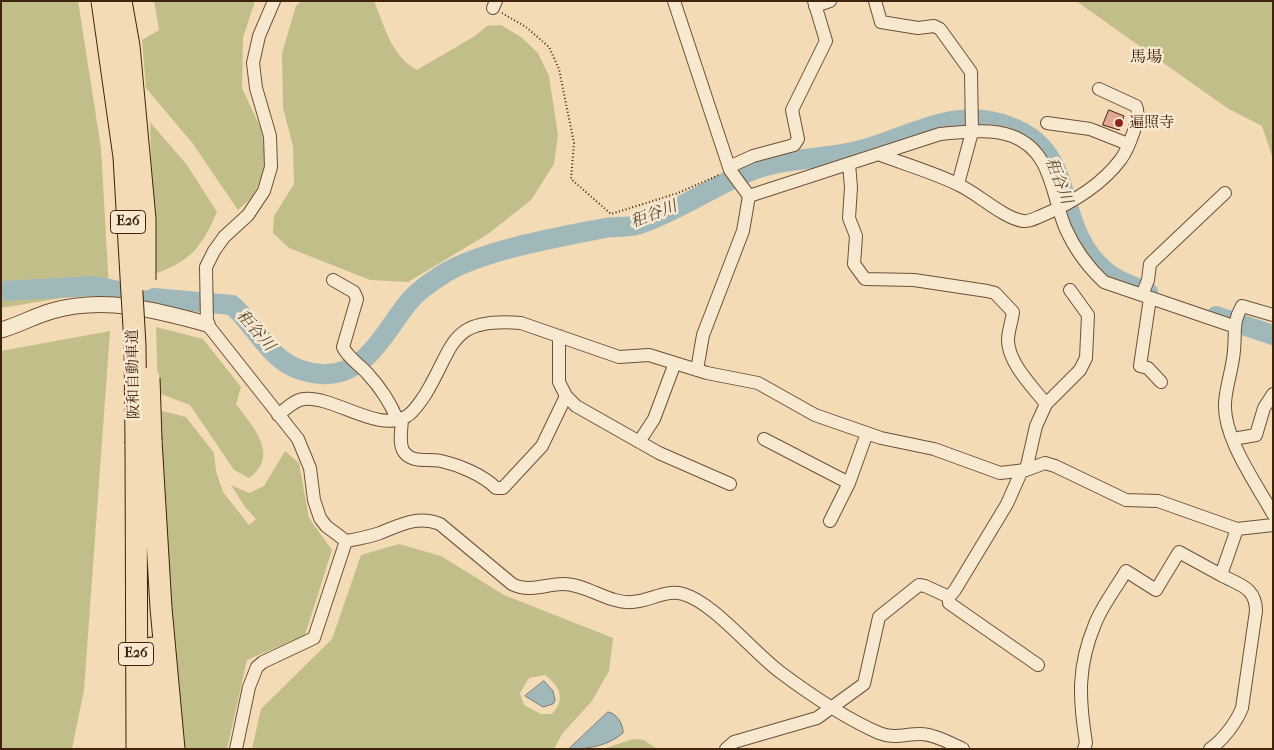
<!DOCTYPE html>
<meta charset="utf-8">
<style>
body{margin:0}
#map{position:relative;width:1274px;height:750px;overflow:hidden;background:#f3dbb6;font-family:"IM FELL French Canon",serif}
canvas{display:block}
.frame{position:absolute;inset:0;border:2px solid #40230c;pointer-events:none}
</style>
<div id="map">
<canvas width="1274" height="750"></canvas>
<div class="frame"></div>
</div>
<script>
const g = document.querySelector('canvas').getContext('2d');
g.lineJoin = 'round';
function paint(path, color) { g.fillStyle = color; g.fill(path, 'evenodd'); }
function stroke(path, color, width, dash) { g.strokeStyle = color; g.lineWidth = width; g.lineCap = dash ? 'butt' : 'round'; g.setLineDash(dash || []); g.stroke(path); }
function drawText(font, color, halo, rows, align = 'center') {
  g.font = font + ' "IM FELL French Canon","Noto Serif JP",serif'; g.lineWidth = 5; g.setLineDash([]); g.textBaseline = 'middle'; g.strokeStyle = halo; g.fillStyle = color; for (const [text, x, y, turn = 0] of rows) {
    g.save(); g.translate(x, y); g.rotate((+turn || 0) * Math.PI / 180); g.textAlign = isNaN(turn) ? turn : align; if (halo) g.strokeText(text, 0, 0); g.fillText(text, 0, 0); g.restore();
  }
}
const green = new Path2D(`
 M1,1H78L101,148L109,290L1,308Z
 M154,1H255L243,38L242,88L262,131L266,165L261,181L250,199L238,210L193,144L146,88L142,40L159,30Z
 M302,1H374C385,27 391,56 417,70L475,36L487,26L501,25L521,37L538,53L549,76L558,135L554,164L531,200L488,234L408,282L370,280L289,248L273,233L274,216L294,184L293,146L283,108L282,53L296,6Z
 M1076,1H1273V159L1262,126L1227,108Z
 M150,122L187,165L217,212C202,247 190,262 154,274Z
 M156,327L203,339L241,387L236,404C252,426 281,455 249,478L234,470L190,405L158,393Z
 M110,331L84,690L72,749H1V351Z
 M158,410L186,417L214,453L216,471L223,492L249,525L256,519L245,507L231,485L249,493L264,486L285,451L299,463L309,518L332,550L305,635L247,660L227,749H185L175,658Z
 M399,544L441,556L504,595L613,638L609,671L592,701L562,734L554,749H252L261,709L332,639L361,555ZM545,675C560,686 566,699 552,714H541L524,705L520,693L529,678Z
 M633,739L644,740L657,749H603Z`);
const water = new Path2D(`
 M544,681L553,691L555,700L553,704L543,707L525,696Z
 M608,712C616,712 624,725 623,733C608,746 588,749 569,749Z`);
const river = new Path2D(`
 M1,291L94,286L154,298L232,305C263,333 271,370 321,374C365,377 384,333 407,304C417,291 431,282 445,273C484,250 559,237 605,228C615,226 627,228 637,225C676,212 710,188 748,172C784,157 824,160 861,150C902,139 947,112 990,121C1085,140 1047,220 1104,270C1116,281 1133,286 1148,292
 M1216,316L1273,335`);
const building = new Path2D(`
 M1109,110L1124,116L1119,130L1103,125Z`);
const path = new Path2D(`
 M502,13L526,27L549,47L559,69L574,143L571,179L611,214L678,193L719,175`);
const minor = new Path2D(`
 M274,1L259,36L253,63L256,88L270,136L271,167L264,191L248,215L224,237L214,251L206,267L207,324L298,439L310,468L314,500L320,518L326,526L346,541C357,539 369,537 380,533C400,525 418,515 440,524L512,584C529,593 546,584 563,584C587,584 609,604 632,602C651,601 665,589 683,594C713,602 753,652 780,672C808,693 847,719 879,733C894,739 905,734 920,734C934,734 950,743 963,749
 M674,1L730,170L749,196L743,231L703,335L697,370
 M875,1L881,22L918,28L934,26L940,29L971,72L972,132L958,184
 M815,6L830,1
 M493,8L496,1
 M1047,123L1090,129L1128,144
 M878,154C904,164 932,172 957,184C976,192 1003,218 1023,221C1029,222 1036,218 1041,216C1072,203 1101,186 1121,159C1128,149 1142,116 1136,106L1099,89
 M849,164L851,187L849,218L856,236L854,264L865,279L914,280L987,291L995,293L1013,312C1012,321 1008,331 1008,340C1008,363 1033,387 1046,404
 M729,167L753,156L794,145L798,139L792,110L826,41L814,1
 M749,196L940,134C962,132 991,128 1012,136C1052,151 1051,193 1065,227C1074,248 1087,266 1104,282L1233,326
 M333,280L354,292L357,299L343,347C348,358 359,364 367,373C380,387 390,402 397,419
 M1142,295L1148,280L1150,264L1225,193
 M1150,298L1140,366L1148,368L1161,382
 M1273,315L1242,306C1232,323 1236,332 1234,350C1233,368 1226,385 1225,403C1223,438 1256,483 1273,514
 M566,396L576,406L659,453L730,484
 M278,415C286,409 294,400 304,399C335,396 379,434 407,416C414,412 420,402 425,395C455,346 448,317 521,323L619,357L649,355L707,373L758,383L815,415L881,438L934,449L1000,473L1026,470L1045,463L1055,466L1126,500L1158,501L1237,529L1273,525
 M402,418C402,427 398,444 404,452C413,464 428,458 441,461C459,465 483,475 496,488H503L542,446L566,396L559,382V336
 M764,439L849,483
 M1233,439L1256,435L1264,408L1273,394
 M639,442L654,419L675,363
 M1026,470L1036,426L1046,404L1080,370L1086,358L1088,315L1070,290
 M830,521L849,483L867,433
 M949,597V603L1038,665
 M236,749L249,687L257,667L263,662L314,638L346,541
 M726,749L734,742L817,718L864,684L879,617L919,585L925,586L949,597L955,590L1007,504L1022,470
 M1084,749L1086,743C1079,699 1077,667 1095,624C1102,606 1116,588 1126,571L1156,590L1179,552L1221,575
 M1210,749C1223,740 1236,723 1242,708L1256,611C1256,587 1239,585 1221,575L1237,529`);
const tertiary = new Path2D(`
 M1,330C19,325 34,316 52,311C104,296 156,310 207,324`);
const motorway = new Path2D(`
 M151,440L161,608L174,749
 M136,444L137,749
 M152,648L153,749`);
const motorwayBridge = new Path2D(`
 M102,1L124,157L135,345L136,444
 M121,1L129,46L145,219V280
 M149,378L151,440`);
const markers = [
 [1119,123,5,"#8f2418"]
];
const shields = [
 [128,222,35],
 [136,654,35]
];
const shieldNames = [
 ["E26",128,222],
 ["E26",136,654]
];
const poiNames = [
 ["遍照寺",1129,123]
];
const streetNames = [
 ["阪和自動車道",134,374,-91]
];
const neighbourhoodNames = [
 ["馬場",1146,58]
];
const waterNames = [
 ["秬谷川",1058,181,69],
 ["秬谷川",654,215,-21],
 ["秬谷川",255,331,49]
];
paint(green, '#c2be89');
paint(water, '#a1b8ba');
stroke(water, '#7a7c74', 1);
stroke(river, '#a1b8ba', 20);
paint(building, '#e1a993');
stroke(building, '#40230c', 1);
stroke(minor, '#6d5136', 14);
stroke(tertiary, '#6d5136', 17);
stroke(motorway, '#40230c', 23);
stroke(path, '#40230c', 2, [1, 2.5]);
stroke(minor, '#f7e8d0', 12);
stroke(tertiary, '#f7e8d0', 15);
stroke(motorway, '#f3dbb6', 21);
stroke(motorwayBridge, '#40230c', 23, []);
stroke(motorwayBridge, '#f3dbb6', 21);
for (const [x, y, r, color] of markers) { const dot = new Path2D(); dot.arc(x, y, r, 0, 2 * Math.PI); g.fillStyle = color; g.fill(dot); stroke(dot, '#f7e8d0', 2); }
for (const [x, y, w] of shields) { const box = new Path2D(); box.roundRect(x - w / 2, y - 11.5, w, 23, 4); g.fillStyle = '#f7e8d0'; g.fill(box); stroke(box, '#40230c', 1); }
drawText('bold 14px', '#40230c', null, shieldNames);
drawText('15px', '#40230c', '#f7e8d0', poiNames, 'left');
drawText('15px', '#40230c', '#f7e8d0', streetNames);
drawText('16px', '#40230c', '#f7e8d0', neighbourhoodNames);
drawText('italic 16px', '#584838', '#f7e8d0', waterNames);
</script>
